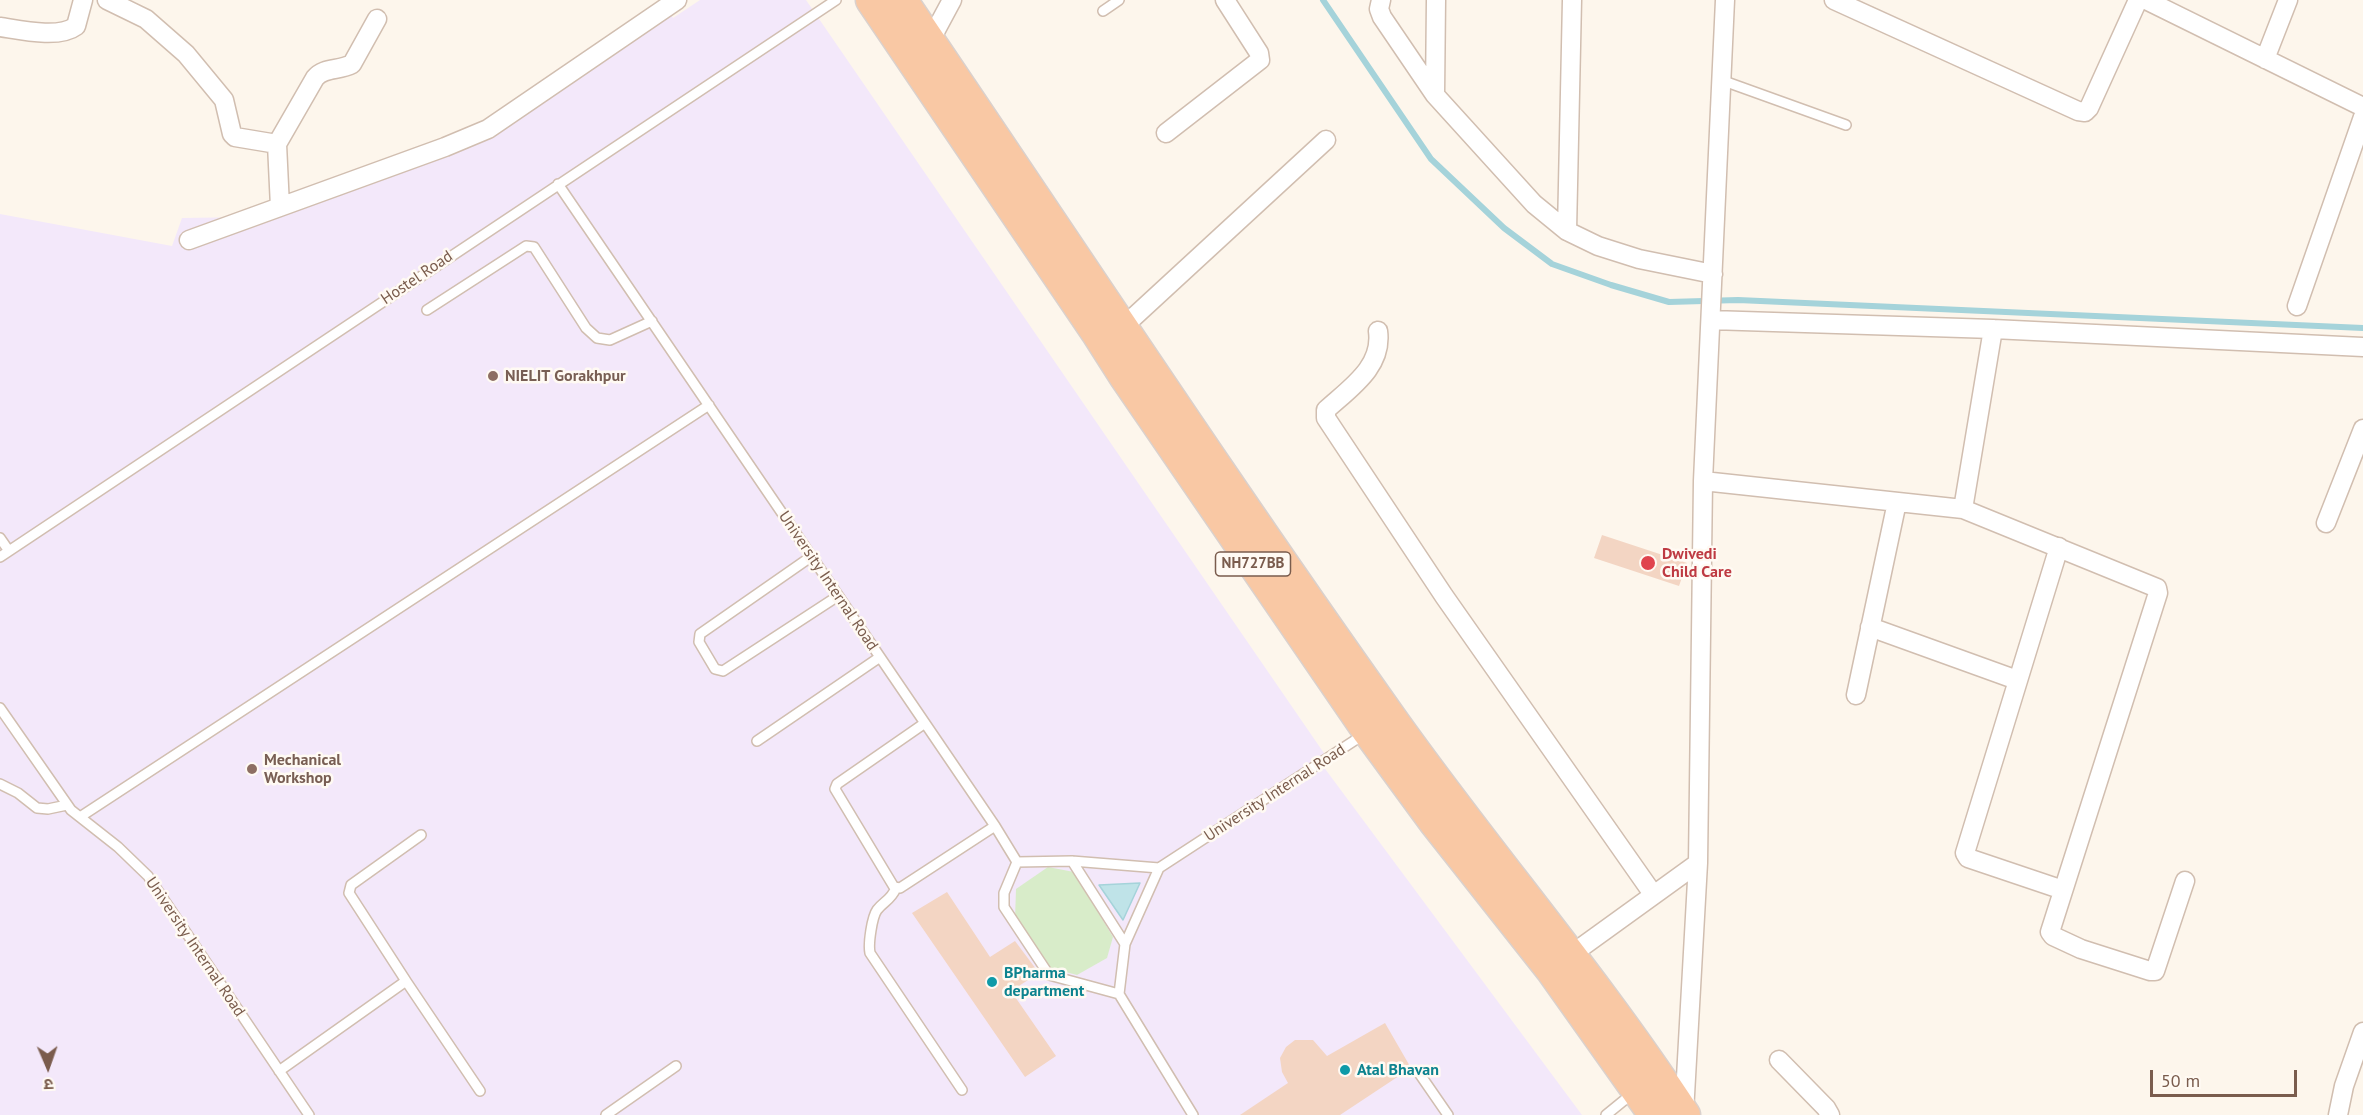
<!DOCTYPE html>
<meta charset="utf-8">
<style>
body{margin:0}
#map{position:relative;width:2363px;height:1115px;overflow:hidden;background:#fdf6ec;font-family:"PT Sans","Noto Sans Devanagari",sans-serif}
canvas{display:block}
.north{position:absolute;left:18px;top:1037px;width:60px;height:60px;-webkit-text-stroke:4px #fffaf3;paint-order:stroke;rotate:178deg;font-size:16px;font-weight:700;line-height:24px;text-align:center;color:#7a5c4d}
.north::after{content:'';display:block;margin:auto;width:21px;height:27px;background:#7a5c4d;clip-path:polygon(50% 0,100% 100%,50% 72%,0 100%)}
.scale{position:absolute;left:2150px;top:1070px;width:147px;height:27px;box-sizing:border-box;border:3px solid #7a5c4d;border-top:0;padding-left:8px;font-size:18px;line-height:21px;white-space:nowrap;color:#7a5c4d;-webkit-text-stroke:4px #fffaf3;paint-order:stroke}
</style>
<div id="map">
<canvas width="2363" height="1115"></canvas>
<div class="north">उ</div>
<div class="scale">50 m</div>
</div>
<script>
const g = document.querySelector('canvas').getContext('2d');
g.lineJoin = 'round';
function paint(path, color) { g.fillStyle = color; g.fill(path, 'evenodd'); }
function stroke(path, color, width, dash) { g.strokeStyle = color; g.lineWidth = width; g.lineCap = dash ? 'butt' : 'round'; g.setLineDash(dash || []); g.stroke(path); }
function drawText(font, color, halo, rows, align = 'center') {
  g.font = font + ' "PT Sans",sans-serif'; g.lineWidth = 5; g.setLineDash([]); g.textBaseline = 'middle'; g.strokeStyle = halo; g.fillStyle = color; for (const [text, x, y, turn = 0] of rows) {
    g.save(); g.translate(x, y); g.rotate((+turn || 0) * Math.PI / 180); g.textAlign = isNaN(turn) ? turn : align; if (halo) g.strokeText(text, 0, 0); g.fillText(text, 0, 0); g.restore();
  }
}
const education = new Path2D(`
 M700,0H806L1328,759L1320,762L1582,1115H0V214L172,246L182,218L251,217L482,124L667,5L673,18Z`);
const green = new Path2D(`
 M1048,867L1074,872L1113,937L1107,958L1077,975L1050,968L1015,919L1016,889Z`);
const water = new Path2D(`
 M1140,883L1123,920L1099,885Z`);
const stream = new Path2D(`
 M1323,0L1431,159L1504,228L1552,264L1611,285L1669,302L1738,300L2363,328`);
const building = new Path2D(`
 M1602,535L1687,563L1679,586L1594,558Z
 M947,892L990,957L1015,941L1039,973L1011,991L1056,1056L1025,1077L912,913Z
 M1385,1023L1411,1068L1340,1115H1240L1288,1083L1282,1072L1280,1058L1286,1047L1295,1040H1313L1327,1056Z`);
const service = new Path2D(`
 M1103,11L1119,0
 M1721,80L1846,125
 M558,184L995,826L1017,862
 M427,310L526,246L534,247L586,328L597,338L610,340L652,321
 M0,538L9,551
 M812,556L700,634L699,642L715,669L723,671L838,596
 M0,557L836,0
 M0,708L71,810L118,847L148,876L309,1115
 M925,723L837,784L835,789L894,887L900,888L995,826
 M757,741L880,657
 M0,784L18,793L37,808L48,809L67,805
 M80,817L709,405
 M1072,861L1125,944
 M1017,862L1004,893V907L1049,975L1119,994
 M1017,862L1072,861L1159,868
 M896,888C891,900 884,901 877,910C872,917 868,944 870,953L962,1090
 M406,981L349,893L351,885L421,835
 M279,1071L406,981L480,1091
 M1419,1073L1448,1115
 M606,1115L676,1066
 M1193,1115L1119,994L1125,944L1159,868L1366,733
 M1606,1115L1633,1093`);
const minor = new Path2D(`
 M107,0L146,19L186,54L224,100L232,134L235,137L277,144L280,207
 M1381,0L1379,9L1382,17L1435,95L1534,204L1567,231L1598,246L1639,259L1713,274
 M1834,0L2078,111L2085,112L2089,108L2138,0
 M2146,0L2363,107
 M0,27C20,30 59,39 76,26L83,0
 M930,41L952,0
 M2265,59L2288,0
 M1435,95L1436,0
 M1166,133L1260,60L1259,53L1225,0
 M277,144L315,78C324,67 339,71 352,64L377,19
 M1567,231L1572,0
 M189,240L445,147L488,129L677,0
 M2297,306L2363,117
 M1711,320L1993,329L2363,347
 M1124,326L1326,140
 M1993,329L1963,509L2157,588L2158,593L2050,932L2053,936L2081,949L2150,971H2155L2185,881
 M1378,331C1383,367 1350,388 1326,410V418L1444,596L1653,894
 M1703,481L1963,509
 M2326,523L2363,429
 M2059,547L1965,853L1968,858L2063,890
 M1870,627L2017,680
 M1856,695L1897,502
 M1572,954L1698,863
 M1779,1060L1826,1108L1830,1115
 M1684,1113L1698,863L1703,481L1725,0
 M2338,1115L2344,1086L2363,1032`);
const trunk = new Path2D(`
 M871,0L1096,332L1124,376L1368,732L1434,822L1551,970L1654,1115
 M902,0C1065,240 1224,483 1392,719C1487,853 1595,977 1685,1115`);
const markers = [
 [493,376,6,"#8d6e63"],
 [1648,563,8,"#e0444e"],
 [252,769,6,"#8d6e63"],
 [992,982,6,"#0f9aa8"],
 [1345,1070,6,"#0f9aa8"]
];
const shields = [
 [1253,564,75]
];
const shieldNames = [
 ["NH727BB",1253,564]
];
const streetNames = [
 ["Hostel Road",417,278,-34],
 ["University Internal Road",828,581,56],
 ["University Internal Road",1275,793,-33],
 ["University Internal Road",195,947,56]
];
const educationNames = [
 ["NIELIT Gorakhpur",505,376],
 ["Mechanical",264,760],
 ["Workshop",264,778]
];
const healthNames = [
 ["Dwivedi",1662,554],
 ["Child Care",1662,572]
];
const cultureNames = [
 ["BPharma",1004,973],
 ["department",1004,991],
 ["Atal Bhavan",1357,1070]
];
paint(education, '#f3e8fa');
paint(green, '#d8ecc9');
paint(water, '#bfe3e8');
stroke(water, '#a5d3da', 1.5);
stroke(stream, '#a5d3da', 6);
paint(building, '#f3d5c3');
stroke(service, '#d1beb0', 12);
stroke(minor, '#d1beb0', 21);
stroke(trunk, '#dad1cd', 33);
stroke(service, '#fff', 9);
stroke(minor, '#fff', 18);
stroke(trunk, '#f9c8a4', 30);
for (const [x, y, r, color] of markers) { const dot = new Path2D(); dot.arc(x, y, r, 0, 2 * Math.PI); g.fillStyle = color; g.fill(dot); stroke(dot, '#fffaf3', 2); }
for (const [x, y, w] of shields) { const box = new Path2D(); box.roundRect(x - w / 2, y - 12, w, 24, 4.5); g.fillStyle = '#fffaf3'; g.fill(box); stroke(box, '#7a5c4d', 1.5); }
drawText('bold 15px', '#7a5c4d', null, shieldNames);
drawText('16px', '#7a5c4d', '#fffaf3', streetNames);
drawText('bold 16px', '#785e54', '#fffaf3', educationNames, 'left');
drawText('bold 16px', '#be3a42', '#fffaf3', healthNames, 'left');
drawText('bold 16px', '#0d838f', '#fffaf3', cultureNames, 'left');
</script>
